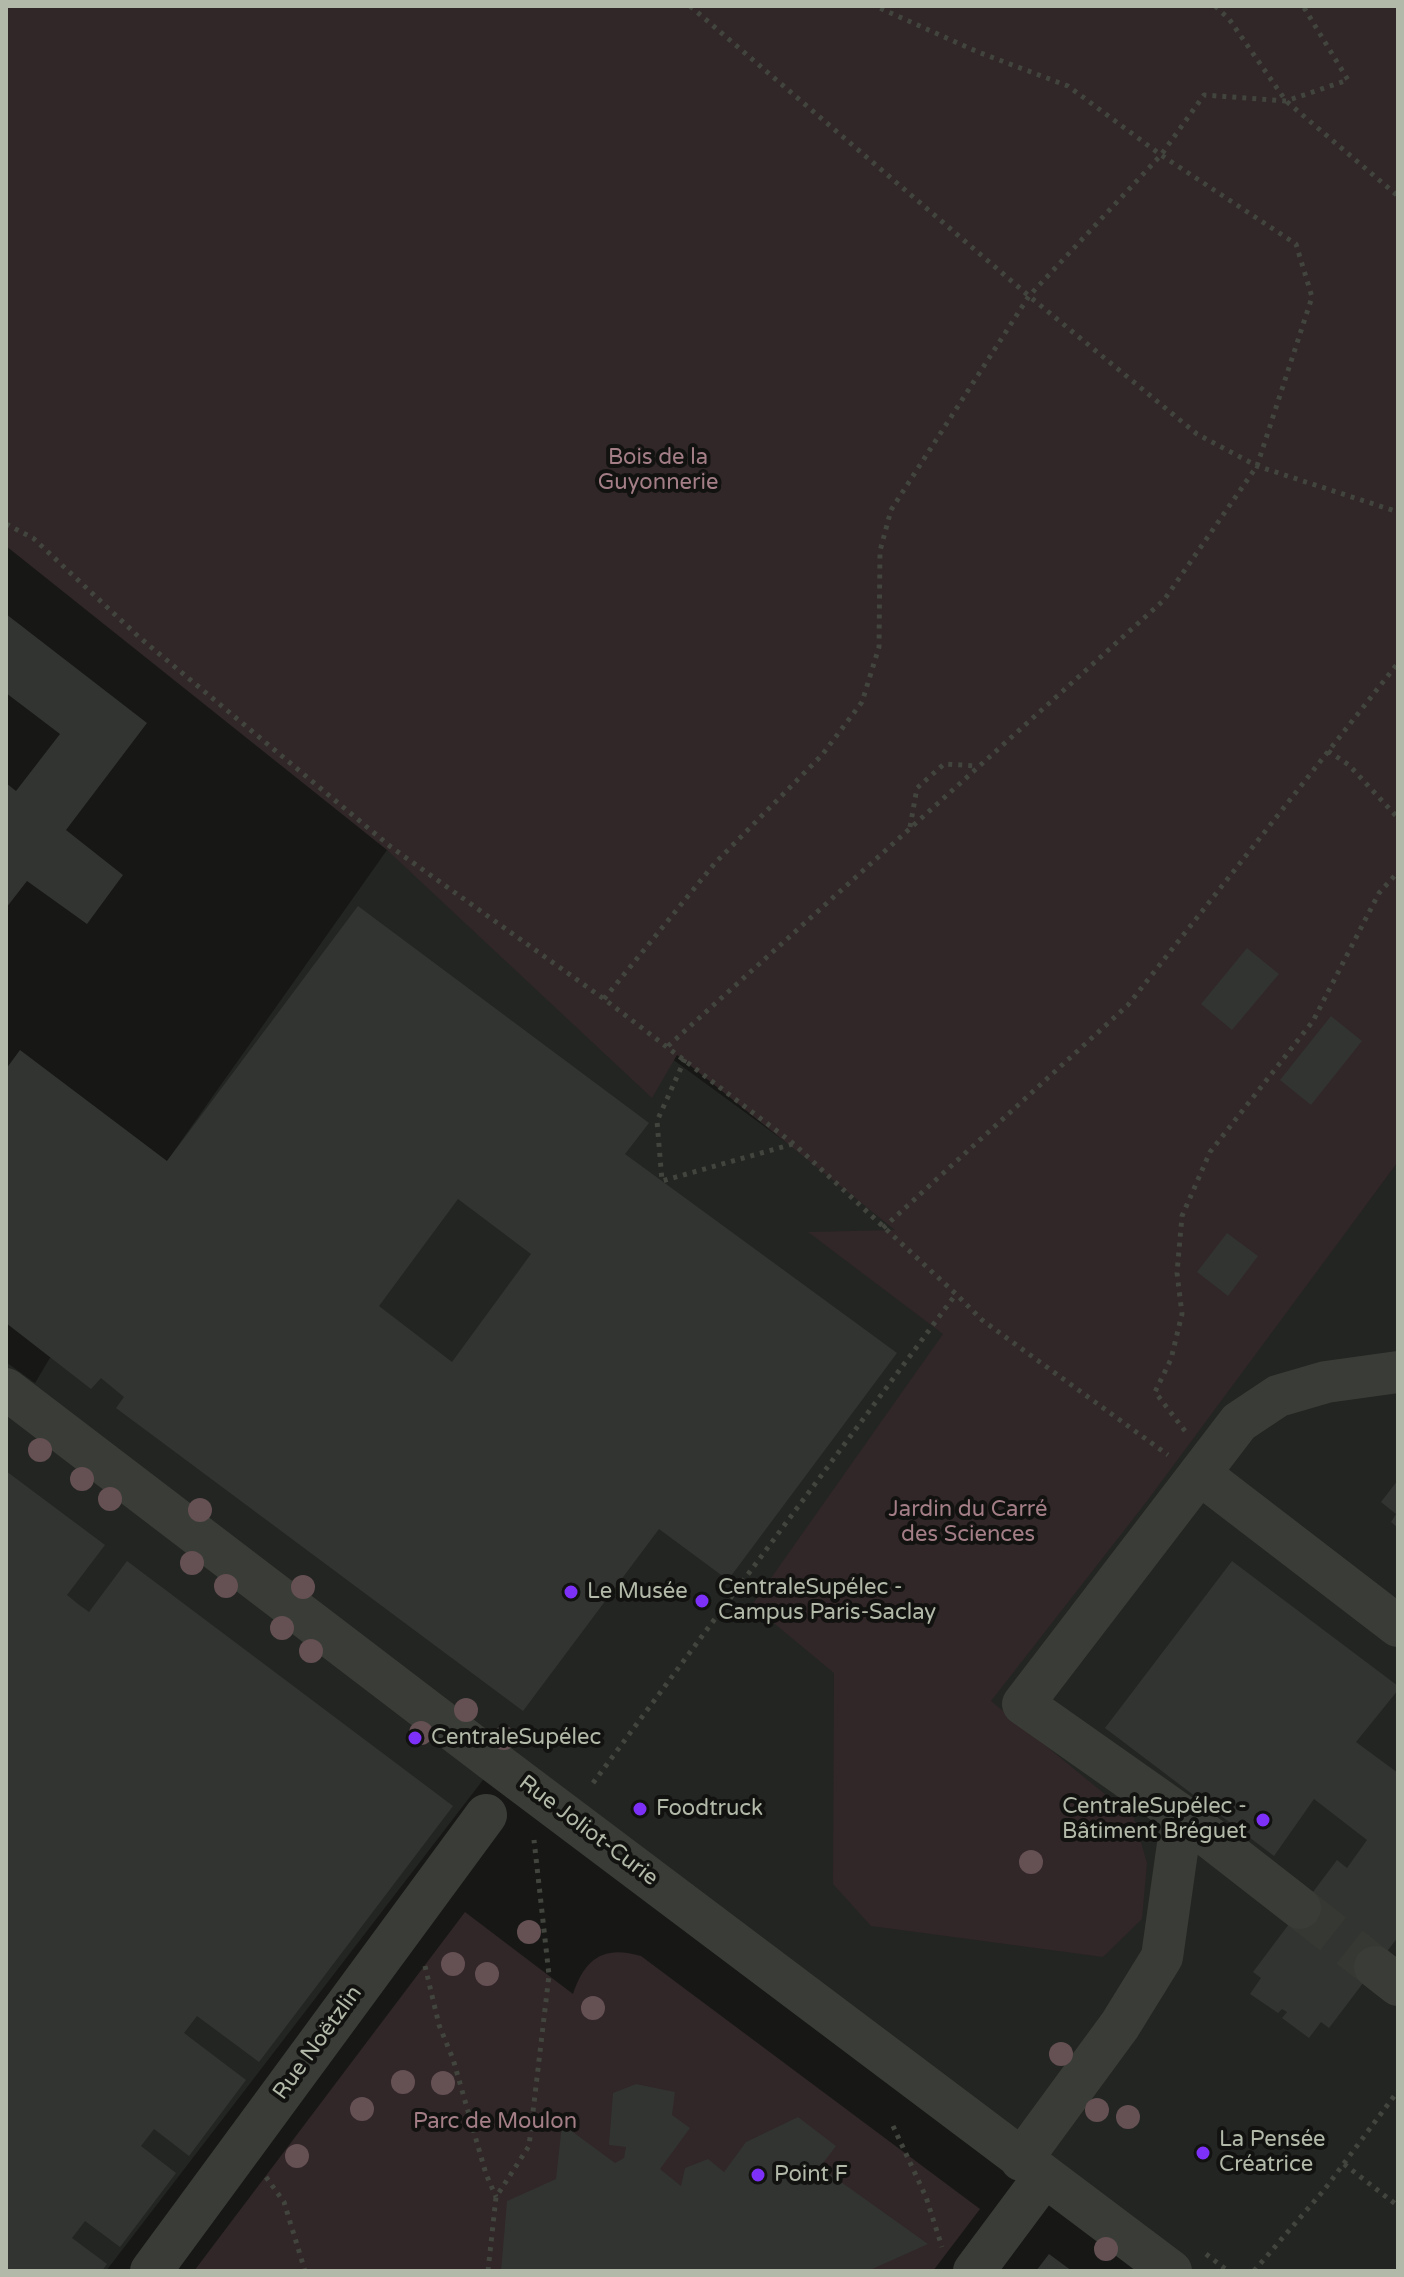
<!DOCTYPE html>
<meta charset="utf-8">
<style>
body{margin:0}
#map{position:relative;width:1404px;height:2277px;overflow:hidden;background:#171816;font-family:"Varela Round",sans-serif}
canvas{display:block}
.frame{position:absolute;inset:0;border:8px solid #b2b9a8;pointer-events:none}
</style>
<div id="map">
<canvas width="1404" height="2277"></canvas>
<div class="frame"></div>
</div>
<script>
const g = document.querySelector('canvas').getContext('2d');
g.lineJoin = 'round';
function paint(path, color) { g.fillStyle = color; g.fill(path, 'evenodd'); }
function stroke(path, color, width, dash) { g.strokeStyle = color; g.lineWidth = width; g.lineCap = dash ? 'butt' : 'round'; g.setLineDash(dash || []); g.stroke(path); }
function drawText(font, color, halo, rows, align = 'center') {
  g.font = font + ' "Varela Round",sans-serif'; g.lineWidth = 8; g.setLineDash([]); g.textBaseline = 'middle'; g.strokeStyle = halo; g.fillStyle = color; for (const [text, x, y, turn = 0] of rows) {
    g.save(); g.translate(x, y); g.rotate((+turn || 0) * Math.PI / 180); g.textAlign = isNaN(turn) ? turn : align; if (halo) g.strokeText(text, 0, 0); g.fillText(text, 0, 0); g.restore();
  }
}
const built = new Path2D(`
 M387,850L1191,1439L1398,1162V2271H1171L496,1763L106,2271H6V1362L35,1383L167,1161Z`);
const green = new Path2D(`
 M6,6H1398V1162L1147,1501L991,1701L1134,1818L1147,1863L1142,1919L1103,1957L871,1926L833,1884L834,1673L752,1605L943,1334L808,1232L895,1230L677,1055L652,1098L387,850L6,546Z
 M465,1912L573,1994C585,1958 604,1945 641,1956L980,2209L933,2271H194Z`);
const building = new Path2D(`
 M6,614L147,723L66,830L123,875L87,924L27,881L6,908V783L16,791L60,734L6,693Z
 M358,906L649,1123L625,1154L897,1353L728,1580L659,1529L523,1711L116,1408L124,1397L101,1378L91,1389L6,1323V1069L20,1050L167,1161ZM458,1199L531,1254L452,1362L379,1306Z
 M1247,948L1279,974L1232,1030L1201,1004Z
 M1331,1016L1362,1041L1311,1105L1280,1080Z
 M1227,1233L1258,1256L1228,1296L1197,1272Z
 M6,1471L105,1545L67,1595L78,1604L89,1612L127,1561L453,1806L259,2062L197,2016L184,2033L246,2080L189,2156L154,2129L141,2146L176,2173L120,2247L85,2221L72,2238L107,2264L102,2271H6Z
 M1398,1480V1528L1391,1522L1396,1514L1381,1502Z
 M1232,1561L1398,1686V1690L1356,1742L1398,1773V1937L1329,2028L1321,2022L1309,2038L1282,2018L1287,2012L1282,2009L1278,2013L1250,1994L1261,1978L1253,1972L1337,1860L1347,1868L1367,1840L1314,1799L1274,1856L1105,1728Z
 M636,2084L675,2092L672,2115L690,2128L660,2169L681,2186L685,2168L708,2159L724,2172L746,2142L798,2117L836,2146L820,2167L928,2244L868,2271H501L507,2201L556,2179L562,2124L615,2163L624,2158L626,2147L609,2145L613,2093Z
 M1049,2254L1072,2271H1036Z`);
const minorTunnel = new Path2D(`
 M1300,1908L1375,1967`);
const path = new Path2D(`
 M690,6L1029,296L1197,434L1257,466L1398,512
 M1215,6L1229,19L1286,101L1398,196
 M6,524L33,538L139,637L391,847L604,999L794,1144L956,1294L982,1320L1168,1455
 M1328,751L1349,765L1398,818
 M910,827L917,788L944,764L978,766
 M604,999L715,863L822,755L862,702L879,647L880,551L891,510L1029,296L1161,155L1204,95L1286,101L1348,80L1303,6
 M668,1046L1164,600L1257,466L1312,297L1296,244L1161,155L1068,86L978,52L875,6
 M685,1059L657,1121L662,1181L793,1144
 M883,1228L1128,1005L1398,663
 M1185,1431L1155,1392L1171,1359L1182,1314L1177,1273L1182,1216L1210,1152L1313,1021L1379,893L1398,872
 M593,1783L956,1294
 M425,1966L439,2025L453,2059L486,2174L496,2197
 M893,2126L926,2197L942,2247
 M1344,2164L1398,2206
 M266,2177L284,2202L305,2271
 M1206,2254L1228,2271
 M488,2271L496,2197L529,2146L549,1975L534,1840
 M1254,2271L1324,2190L1398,2091`);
const minor = new Path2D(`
 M6,1389L496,1763L1171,2271
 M1200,1474L1398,1626
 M1300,1908L1182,1816L1023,1704L1239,1422L1278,1396L1326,1382L1398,1372
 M1375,1967L1398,1985
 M1021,2160L1120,2025L1162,1957L1182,1816
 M151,2271L486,1815
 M974,2271L1044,2177`);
const trees = [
 [40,1450],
 [82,1479],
 [110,1499],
 [200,1510],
 [192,1563],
 [226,1586],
 [303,1587],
 [282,1628],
 [311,1651],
 [466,1710],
 [421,1733],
 [504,1738],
 [1031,1862],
 [529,1932],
 [453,1964],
 [487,1974],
 [593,2008],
 [1061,2054],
 [403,2082],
 [443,2083],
 [362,2109],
 [1097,2110],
 [1128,2117],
 [297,2156],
 [1106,2249]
];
const markers = [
 [571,1592,8,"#7d30f7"],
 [702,1601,8,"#7d30f7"],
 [415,1738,8,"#7d30f7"],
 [640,1809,8,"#7d30f7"],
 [1263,1820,8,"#7d30f7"],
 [1203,2153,8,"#7d30f7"],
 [758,2175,8,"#7d30f7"]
];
const parkNames = [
 ["Bois de la",658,458],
 ["Guyonnerie",658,483],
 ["Jardin du Carré",968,1510],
 ["des Sciences",968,1535],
 ["Parc de Moulon",495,2122]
];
const poiNames = [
 ["CentraleSupélec -",718,1588],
 ["Campus Paris-Saclay",718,1613],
 ["Le Musée",587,1592],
 ["CentraleSupélec",431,1738],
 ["CentraleSupélec -",1247,1807,"right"],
 ["Bâtiment Bréguet",1247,1832,"right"],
 ["Foodtruck",656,1809],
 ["La Pensée",1219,2140],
 ["Créatrice",1219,2165],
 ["Point F",774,2175]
];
const streetNames = [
 ["Rue Joliot-Curie",588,1831,37],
 ["Rue Noëtzlin",318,2043,-54]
];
paint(built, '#232522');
paint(green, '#312628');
paint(building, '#323431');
stroke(minorTunnel, '#363833', 42, [42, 21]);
stroke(path, '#41453d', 5, [4, 6]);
stroke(minor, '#3a3d37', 42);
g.fillStyle = '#655054';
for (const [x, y] of trees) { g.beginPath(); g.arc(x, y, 12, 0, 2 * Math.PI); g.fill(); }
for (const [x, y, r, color] of markers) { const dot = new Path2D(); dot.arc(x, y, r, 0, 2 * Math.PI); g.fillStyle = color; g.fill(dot); stroke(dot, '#121311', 3); }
drawText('22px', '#a47e87', '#121311', parkNames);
drawText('22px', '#b2b9a8', '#121311', poiNames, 'left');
drawText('22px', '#b2b9a8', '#121311', streetNames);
</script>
